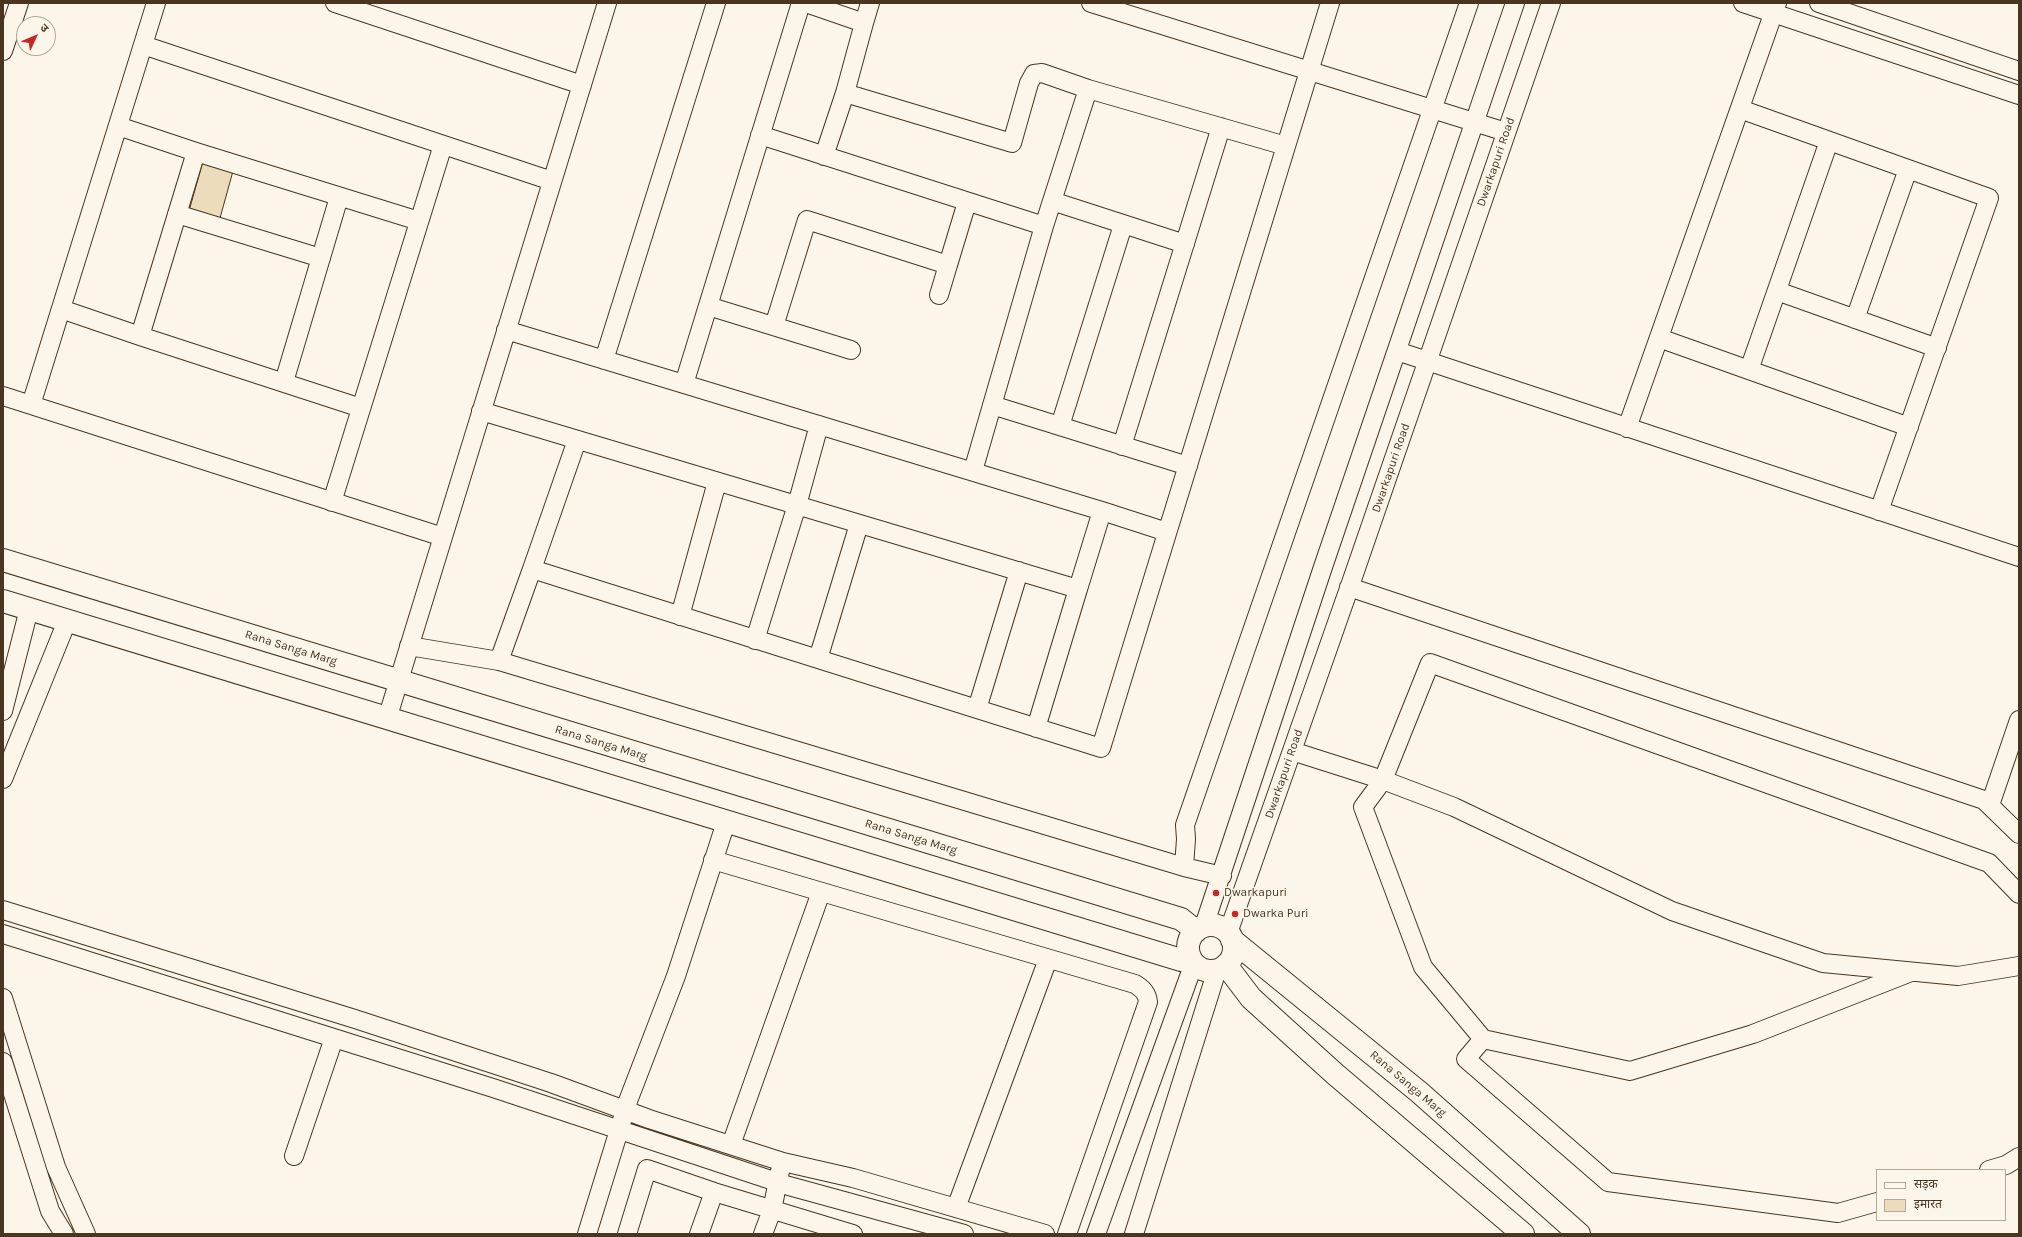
<!DOCTYPE html>
<meta charset="utf-8">
<style>
body{margin:0}
#map{position:relative;width:2022px;height:1237px;overflow:hidden;background:#fbf6e9;font-family:Karla,"Noto Sans Devanagari",sans-serif}
canvas{display:block}
.frame{position:absolute;inset:0;border:4px solid #4a3520;pointer-events:none}
.legend{position:absolute;left:1876px;top:1169px;width:130px;height:52px;box-sizing:border-box;background:#fbf6e9;border:1px solid #b4a999;margin:0;padding:5px 7px;list-style:none;font-size:12px;color:#4a3520}
.legend li{display:flex;align-items:center;gap:8px;height:20px}
.legend b{width:20px;border:1px solid #b4a999}
.north{position:absolute;left:16px;top:16px;width:40px;height:40px;box-sizing:border-box;background:#fbf6e9;border:1px solid #b4a999;border-radius:50%;rotate:46deg;font-size:11px;font-weight:700;line-height:16px;text-align:center;color:#4a3520}
.north::after{content:'';display:block;margin:auto;width:14px;height:18px;background:#c62828;clip-path:polygon(50% 0,100% 100%,50% 72%,0 100%)}
</style>
<div id="map">
<canvas width="2022" height="1237"></canvas>
<div class="frame"></div>
<ul class="legend">
<li><b style="height:5px;background:#fbf6e9"></b>सड़क</li>
<li><b style="height:11px;background:#ecdcbc"></b>इमारत</li>
</ul>
<div class="north">उ</div>
</div>
<script>
const g = document.querySelector('canvas').getContext('2d');
g.lineJoin = 'round';
function paint(path, color) { g.fillStyle = color; g.fill(path, 'evenodd'); }
function stroke(path, color, width, dash) { g.strokeStyle = color; g.lineWidth = width; g.lineCap = dash ? 'butt' : 'round'; g.setLineDash(dash || []); g.stroke(path); }
function drawText(font, color, halo, rows, align = 'center') {
  g.font = font + ' Karla,sans-serif'; g.lineWidth = 3; g.setLineDash([]); g.textBaseline = 'middle'; g.strokeStyle = halo; g.fillStyle = color; for (const [text, x, y, turn = 0] of rows) {
    g.save(); g.translate(x, y); g.rotate((+turn || 0) * Math.PI / 180); g.textAlign = isNaN(turn) ? turn : align; if (halo) g.strokeText(text, 0, 0); g.fillText(text, 0, 0); g.restore();
  }
}
const building = new Path2D(`
 M203,163L233,171L220,218L190,209Z`);
const minor = new Path2D(`
 M335,3L582,85
 M806,3L864,23L870,3
 M1091,3L1506,132
 M1743,3L2019,95
 M1819,3L2019,71
 M143,45L552,181
 M3,51L19,3
 M845,93L1012,143L1029,83L1034,74L1042,73L1088,89
 M1740,109L1989,198L1879,511
 M118,126L196,152L419,221
 M760,135L1044,226
 M824,156L845,93L864,23
 M1052,201L1185,244
 M177,214L321,258
 M1777,291L1937,348
 M939,295L948,265
 M708,306L851,350
 M61,309L140,336L361,408
 M1855,319L1908,169
 M774,326L807,220L948,265L967,202
 M140,336L196,152
 M1659,338L1909,427
 M1397,351L2019,557
 M604,360L716,3
 M1749,370L1829,141
 M284,382L339,197
 M684,384L801,3
 M3,396L443,537
 M31,405L156,3
 M992,405L1188,466
 M481,411L1078,589L1102,511L506,330
 M1060,426L1123,225
 M1627,428L1777,3
 M577,440L532,569L1101,748L1330,3
 M1122,446L1221,127
 M973,471L1044,226L1088,89L1286,146
 M332,502L443,145
 M1102,511L1167,532
 M1349,587L1984,800L2019,834
 M680,616L717,482
 M755,640L797,505L819,425
 M409,646L499,661L1184,867
 M818,659L859,524
 M499,661L532,569
 M977,709L1019,571
 M3,711L29,609
 M387,719L607,3
 M1036,728L1078,589
 M1292,751L1383,780L1454,807L1672,911L1823,963L1958,976L2019,966
 M3,779L67,621
 M1990,805L2019,720
 M713,860L1135,984C1143,989 1147,993 1148,1002L1067,1234
 M1222,876L1184,867L1186,839L1185,825L1469,3
 M3,910L355,1019L551,1083L649,1119L783,1162L853,1178L1045,1234
 M1204,926L1322,570L1515,3
 M1228,933L1353,577L1551,3
 M3,934L493,1088L789,1186L964,1234
 M3,998L56,1167L86,1234
 M1483,1039L1630,1071L1753,1034L1911,972
 M3,1062L50,1211L64,1234
 M731,1145L821,892
 M294,1156L334,1038
 M1989,1170L2006,1165L2019,1157
 M1877,1202L1838,1213L1608,1182L1466,1059L1483,1039L1423,967L1363,807L1383,780L1430,663L1989,863L2019,894
 M956,1208L1048,959
 M587,1234L628,1101L676,976L726,822
 M627,1234L647,1169L714,1192L853,1234
 M699,1234L714,1192
 M763,1234L772,1210L780,1171
 M1096,1234L1194,963
 M1134,1234L1217,970`);
const major = new Path2D(`
 M3,560L1181,919L1196,931
 M3,601L1181,960L1190,957
 M1188 948a23 23 0 1 1 46 0a23 23 0 1 1-46 0Z
 M1232,940L1419,1092L1579,1234
 M1226,965L1251,998L1335,1074L1523,1234`);
const markers = [
 [1216,893,4,"#c62828"],
 [1235,914,4,"#c62828"]
];
const streetNames = [
 ["Dwarkapuri Road",1496,162,-71],
 ["Dwarkapuri Road",1391,468,-71],
 ["Rana Sanga Marg",291,648,17],
 ["Rana Sanga Marg",601,743,17],
 ["Dwarkapuri Road",1284,774,-71],
 ["Rana Sanga Marg",911,837,17],
 ["Rana Sanga Marg",1408,1084,40]
];
const poiNames = [
 ["Dwarkapuri",1224,893],
 ["Dwarka Puri",1243,914]
];
paint(building, '#ecdcbc');
stroke(building, '#4a3520', 1);
stroke(minor, '#4a3520', 20);
stroke(major, '#4a3520', 24);
stroke(minor, '#fbf6e9', 18);
stroke(major, '#fbf6e9', 22);
for (const [x, y, r, color] of markers) { const dot = new Path2D(); dot.arc(x, y, r, 0, 2 * Math.PI); g.fillStyle = color; g.fill(dot); stroke(dot, '#fbf6e9', 1.5); }
drawText('12px', '#4a3520', '#fbf6e9', streetNames);
drawText('12px', '#4a3520', '#fbf6e9', poiNames, 'left');
</script>
